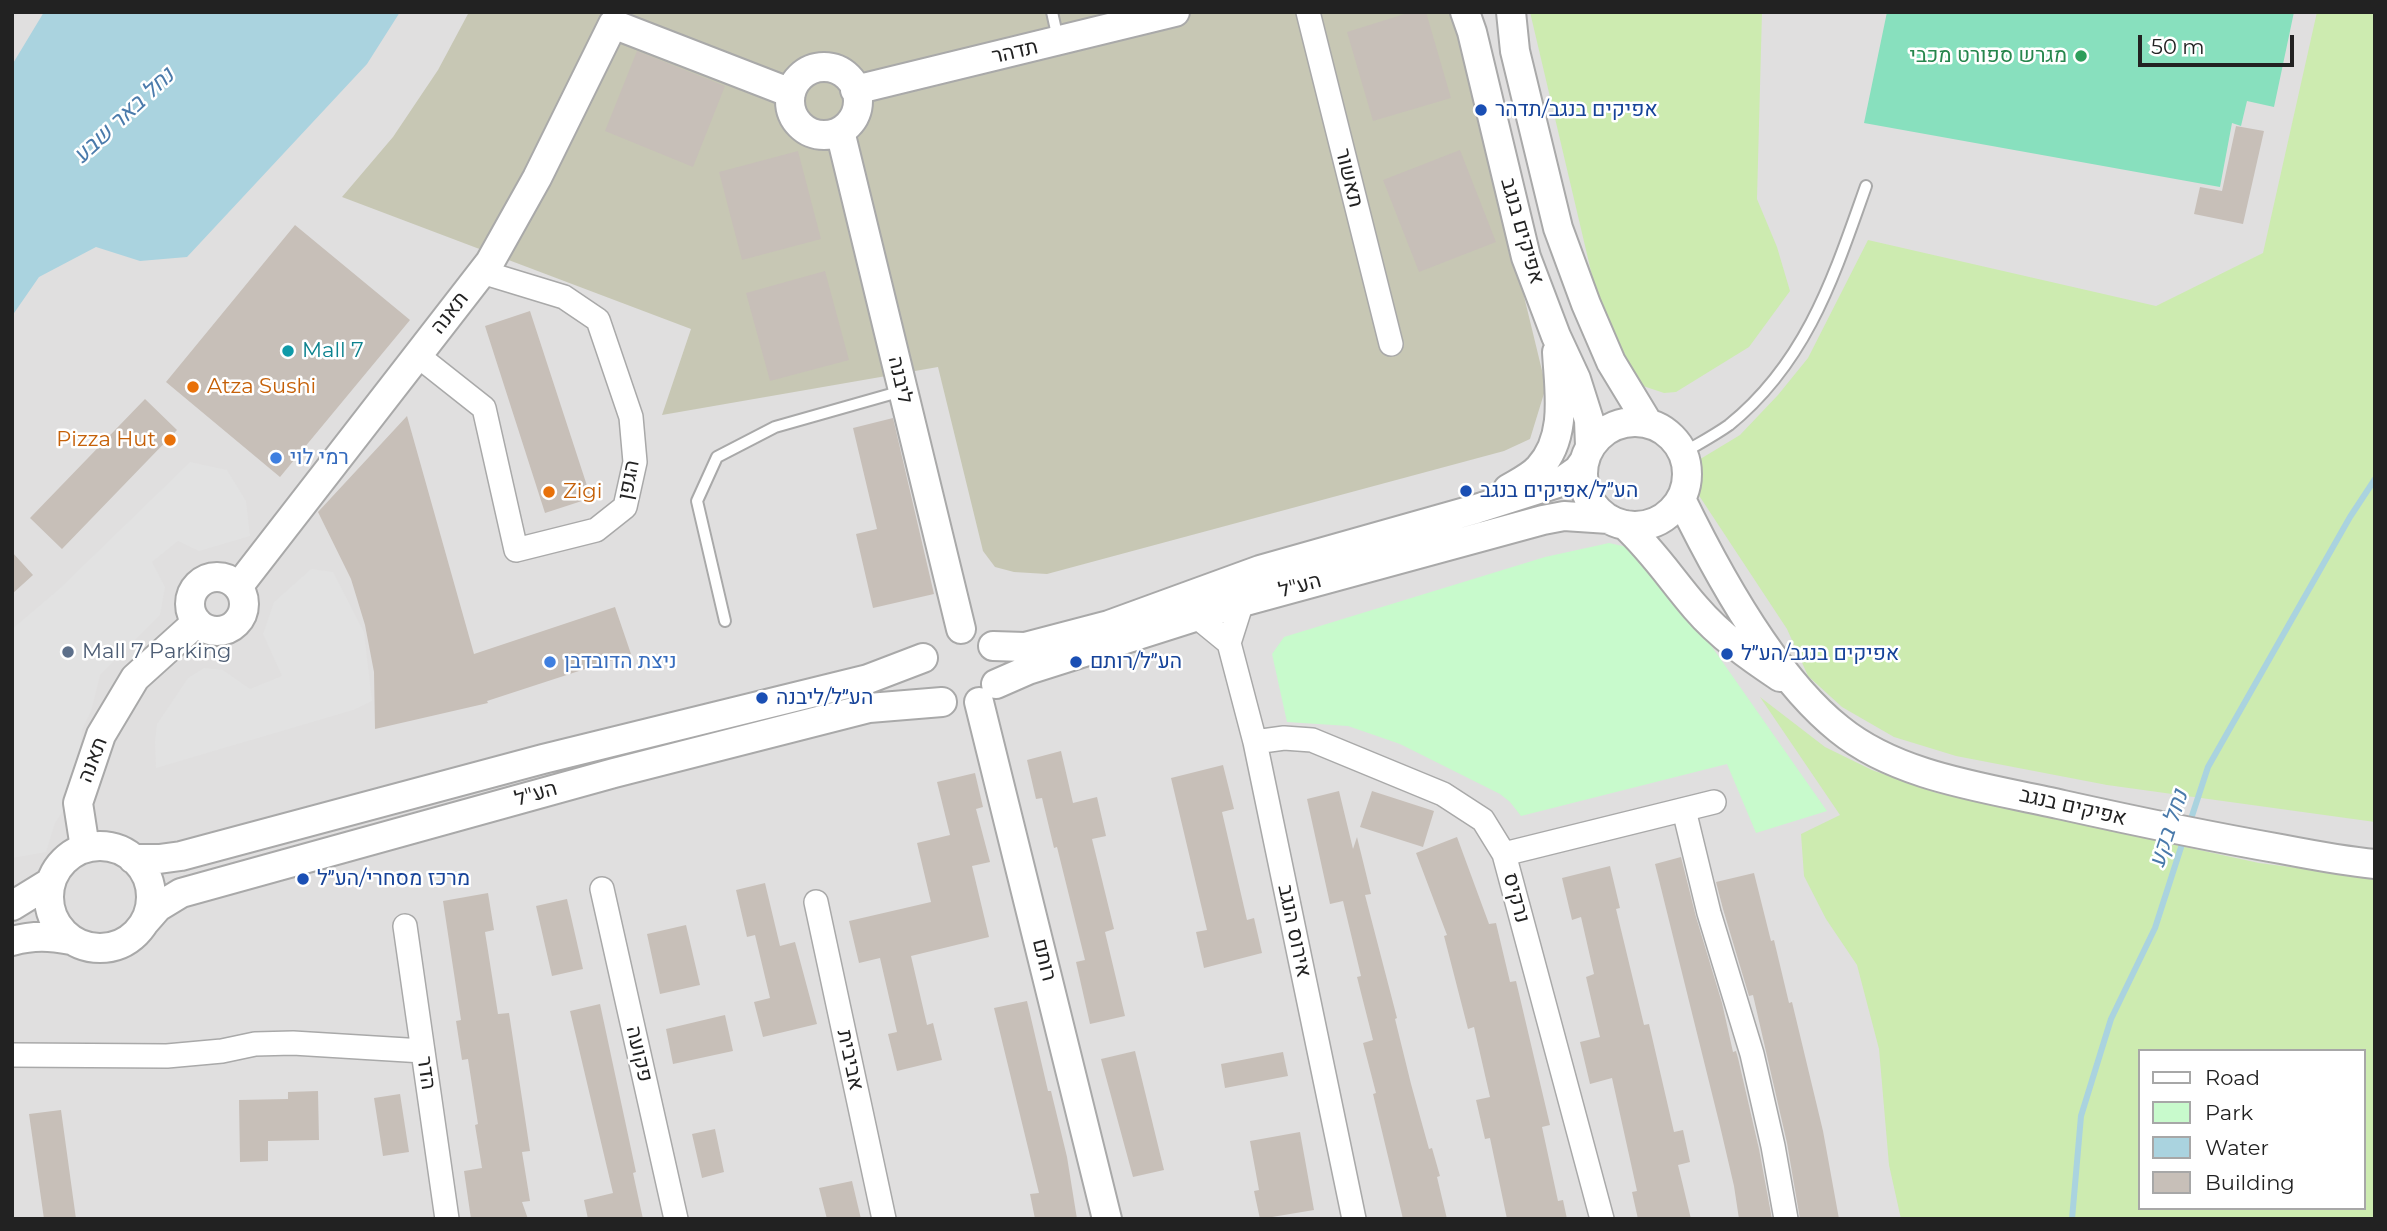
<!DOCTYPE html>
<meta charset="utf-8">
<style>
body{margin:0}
#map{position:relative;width:2387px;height:1231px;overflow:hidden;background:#f2efe9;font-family:Montserrat,sans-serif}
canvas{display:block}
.frame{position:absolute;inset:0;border:14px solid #222;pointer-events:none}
.legend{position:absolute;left:2138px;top:1049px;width:228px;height:161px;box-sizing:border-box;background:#fff;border:2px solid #a7a7a7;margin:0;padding:9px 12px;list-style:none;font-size:21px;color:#222}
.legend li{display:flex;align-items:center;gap:14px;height:35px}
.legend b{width:35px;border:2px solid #a7a7a7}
.scale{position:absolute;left:2138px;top:35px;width:156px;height:32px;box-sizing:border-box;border:4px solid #222;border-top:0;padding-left:9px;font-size:21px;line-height:24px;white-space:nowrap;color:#222;-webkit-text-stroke:5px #fff;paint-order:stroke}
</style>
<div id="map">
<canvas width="2387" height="1231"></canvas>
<div class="frame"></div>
<ul class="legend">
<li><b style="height:9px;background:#fff"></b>Road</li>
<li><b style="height:19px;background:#c8facc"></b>Park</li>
<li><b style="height:19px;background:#aad3df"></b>Water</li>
<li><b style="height:19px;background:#c7bfb8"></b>Building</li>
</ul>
<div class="scale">50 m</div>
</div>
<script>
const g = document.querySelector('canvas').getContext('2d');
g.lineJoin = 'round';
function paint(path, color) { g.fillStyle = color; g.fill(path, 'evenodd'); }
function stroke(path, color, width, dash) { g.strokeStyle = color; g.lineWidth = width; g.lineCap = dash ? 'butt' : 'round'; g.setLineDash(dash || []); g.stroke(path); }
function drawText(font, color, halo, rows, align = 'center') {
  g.font = font + ' Montserrat,Heebo,sans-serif'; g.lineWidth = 5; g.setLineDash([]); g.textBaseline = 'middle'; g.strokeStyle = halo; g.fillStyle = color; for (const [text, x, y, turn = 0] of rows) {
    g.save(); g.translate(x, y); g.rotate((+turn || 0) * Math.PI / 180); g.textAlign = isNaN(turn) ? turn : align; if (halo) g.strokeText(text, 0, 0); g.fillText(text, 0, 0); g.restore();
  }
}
const residential = new Path2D(`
 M12,12H2375V1219H12ZM2140,1051H2364V1208H2140Z`);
const construction = new Path2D(`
 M469,12H1453L1458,24L1546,387L1530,439L1504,451L1047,574L1014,572L995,567L983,551L938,367L662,415L691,329L342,197L393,137L438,70Z`);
const grass = new Path2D(`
 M1530,12H1762L1757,199L1777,247L1790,291L1749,347L1676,392L1664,393L1640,385L1598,301Z
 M2317,12H2375V822L2107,785L1956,756L1894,737L1842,707L1808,676L1787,629L1698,494L1697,461L1740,435L1778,395L1808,358L1868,240L2156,306L2263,253Z
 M1760,697L1825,747L1872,770L1937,793L2259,863L2375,878V1219H1901L1889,1165L1879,1049L1857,965L1826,919L1804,876L1801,834L1840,815ZM2140,1051H2364V1208H2140Z`);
const park = new Path2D(`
 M1609,543L1640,550L1663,577L1827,811L1756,833L1727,764L1521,816L1510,802L1500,794L1400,744L1348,726L1287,722L1272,654L1284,637L1545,557Z`);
const pitch = new Path2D(`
 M1887,12H2294L2274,107L2247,101L2241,126L2232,123L2220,187L1864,123Z`);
const parking = new Path2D(`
 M190,462L227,470L246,501L250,536L199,551L178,541L152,562L165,587L160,615L100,675L91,711L82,730L78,768L66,807L55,823L46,852L12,858V629L58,590Z
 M311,569L333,572L364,632L372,701L353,710L156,768L155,742L157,724L188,678L204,668L223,670L250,689L282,676L263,634L274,602Z`);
const water = new Path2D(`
 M44,12H400L367,64L187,257L140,261L96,247L39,277L12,316V65Z`);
const stream = new Path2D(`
 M2189,825L2208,767L2350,517L2375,479
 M2072,1219L2081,1116L2111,1019L2155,928L2184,838`);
const building = new Path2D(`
 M1411,12H1426L1451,98L1373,121L1347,32Z
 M637,51L725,86L693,167L605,131Z
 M2236,126L2264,131L2243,224L2194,214L2200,187L2222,191Z
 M1460,150L1496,242L1419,272L1383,180Z
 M798,151L821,239L742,260L719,172Z
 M295,225L410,320L280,477L166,382Z
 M825,271L849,360L770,381L746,293Z
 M530,311L591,498L545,513L485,326Z
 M145,399L177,430L62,549L30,518Z
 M407,416L474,654L615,607L631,654L487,701L488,703L375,729L374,672L365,625L351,579L318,512Z
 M893,418L934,594L873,608L856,534L877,529L853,428Z
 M12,552L33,575L12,594Z
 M1061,751L1073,803L1097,797L1106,836L1092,839L1114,929L1105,932L1125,1016L1090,1024L1076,962L1085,960L1057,847L1054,848L1042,798L1036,799L1027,760Z
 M1223,765L1234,809L1222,812L1247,920L1254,918L1262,953L1204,968L1196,932L1207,930L1171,778Z
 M975,773L983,807L976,809L990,862L972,866L989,937L911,956L927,1025L933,1023L942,1060L897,1071L888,1034L897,1032L880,958L859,963L849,921L931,902L917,843L950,835L937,782Z
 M1339,791L1353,849L1357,837L1371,894L1365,895L1397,1018L1395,1019L1411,1084L1429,1149L1432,1148L1440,1176L1437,1177L1447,1219H1403L1373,1094L1376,1093L1363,1043L1373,1040L1357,977L1361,976L1343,901L1330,904L1307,799Z
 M1372,791L1434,811L1423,847L1360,827Z
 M1457,837L1489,924L1496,923L1510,982L1516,981L1550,1125L1542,1127L1558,1201L1563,1200L1567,1219H1507L1490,1138L1485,1139L1476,1100L1490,1097L1474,1027L1468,1029L1444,936L1447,935L1416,853Z
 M1681,857L1696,917L1722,1003L1733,1052L1736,1051L1738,1058L1759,1149L1772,1219H1739L1734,1186L1720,1126L1655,864Z
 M1610,866L1620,908L1616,909L1644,1025L1649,1024L1674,1132L1683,1130L1690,1162L1678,1165L1691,1219H1638L1632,1192L1637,1191L1612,1078L1590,1084L1580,1042L1600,1037L1586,977L1594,974L1581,917L1572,920L1562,878Z
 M1754,873L1771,941L1774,940L1789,1003L1792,1002L1823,1131L1839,1219H1800L1787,1143L1753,995L1749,996L1723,909L1716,882Z
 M765,883L780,946L795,942L817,1024L763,1037L754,1002L770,998L755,935L747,937L736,890Z
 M488,893L494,930L485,932L498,1014L509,1013L530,1151L522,1152L530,1201L522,1202L528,1219H471L464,1171L482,1168L475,1125L478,1124L468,1059L462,1060L456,1021L461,1020L443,901Z
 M567,899L583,969L552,976L536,906Z
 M686,925L700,985L660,994L647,934Z
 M1027,1001L1048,1091H1051L1067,1157L1077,1219H1035L1030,1194L1039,1193L994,1008Z
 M600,1004L636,1172L633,1173L643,1219H588L584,1200L613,1193L570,1011Z
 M725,1015L733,1051L673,1064L666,1029Z
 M1135,1051L1164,1170L1133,1177L1101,1059Z
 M1283,1052L1288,1076L1225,1088L1221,1064Z
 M318,1091L319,1140L268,1141V1161L240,1162L239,1100L288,1099V1092Z
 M400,1094L409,1152L383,1156L374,1098Z
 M61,1110L76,1219H44L29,1114Z
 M715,1129L724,1172L702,1178L692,1134Z
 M1300,1132L1314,1210L1260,1219L1254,1191L1259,1190L1250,1141Z
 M852,1181L861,1219H827L819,1188Z`);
const service = new Path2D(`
 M1052,12L1058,39
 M1683,453C1698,444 1715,435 1729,425C1807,362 1834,276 1866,186
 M725,621L697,501L717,457L775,427L902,391`);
const minor = new Path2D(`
 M1308,12L1391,344
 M417,355L484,408L516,550L596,530L625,507L635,462L631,417L598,320L564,297L482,272
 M1242,602L1229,643L1255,742L1354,1219
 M1196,616L1229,643
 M1255,742L1284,738L1312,740L1443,794L1483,820L1504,854L1602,1219
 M1684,810L1709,913L1752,1054L1773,1146L1786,1219
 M1504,854L1714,802
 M602,889L676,1219
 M816,902L884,1219
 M405,926L447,1219
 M12,1055L167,1056L222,1051L255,1044L293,1043L423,1051`);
const tertiary = new Path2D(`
 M1465,12L1472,32L1526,257L1556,336L1576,379L1589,420L1590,446
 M1511,12L1515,51L1558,228L1586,304L1611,362L1648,423
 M790 101a34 34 0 1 1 68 0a34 34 0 1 1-68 0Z
 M855,90L1175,12
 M840,131L961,629
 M1583 474a52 52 0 1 1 104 0a52 52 0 1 1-104 0Z
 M1508,489C1518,483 1531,477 1539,468C1568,437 1559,390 1557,352
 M1681,499C1717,573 1775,678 1839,729C1899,778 1989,788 2063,805C2135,821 2207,836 2281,849C2312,855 2343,861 2375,864
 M1625,525C1654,552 1671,579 1696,608C1720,636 1750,657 1780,677
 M190 604a27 27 0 1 1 54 0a27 27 0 1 1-54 0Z
 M238,587L490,262L537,178L613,24L791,93
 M993,646L1025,647L1109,625L1260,570L1476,509L1561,482L1578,470L1585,460
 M996,684L1028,670L1242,602L1543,520L1564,516L1609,519
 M979,702L1107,1219
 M49 897a51 51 0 1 1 102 0a51 51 0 1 1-102 0Z
 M85,848L78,803L101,735L135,678L197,622
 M133,859H159L181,856L543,759L868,679L923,658
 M12,906L51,882
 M144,923L158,907L181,893L614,773L869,708L942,702
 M12,941C34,935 50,936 71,940`);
const markers = [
 [2081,56,7,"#2e9e5b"],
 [1481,110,7,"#1a4fb4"],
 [288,351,7,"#0f9aa8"],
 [193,387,7,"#e8710a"],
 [170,440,7,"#e8710a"],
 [276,458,7,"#3f7fe0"],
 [1466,491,7,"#1a4fb4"],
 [549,492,7,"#e8710a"],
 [68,652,7,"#5c6f8a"],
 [1727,654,7,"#1a4fb4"],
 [550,662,7,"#3f7fe0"],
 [1076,662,7,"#1a4fb4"],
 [762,698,7,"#1a4fb4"],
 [303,879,7,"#1a4fb4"]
];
const streetNames = [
 ["תדהר",1015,52,-13],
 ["תאשור",1349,178,76],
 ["אפיקים בנגב",1522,231,74],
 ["תאנה",450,313,-52],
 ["ליבנה",900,380,77],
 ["הגפן",629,480,-79],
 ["הע\"ל",1300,586,-15],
 ["תאנה",93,760,-69],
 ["הע\"ל",536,794,-16],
 ["אפיקים בנגב",2073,807,13],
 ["נרקיס",1516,898,75],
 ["אירוס הנגב",1294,931,78],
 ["רותם",1044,960,76],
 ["פקועה",639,1054,77],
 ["אביבית",850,1060,78],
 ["הדר",426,1073,82]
];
const leisureNames = [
 ["מגרש ספורט מכבי",2067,56]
];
const transitNames = [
 ["אפיקים בנגב/תדהר",1495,110],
 ["הע״ל/אפיקים בנגב",1480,491],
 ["אפיקים בנגב/הע״ל",1741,654],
 ["הע״ל/רותם",1090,662],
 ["הע״ל/ליבנה",776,698],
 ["מרכז מסחרי/הע״ל",317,879]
];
const cultureNames = [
 ["Mall 7",302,351]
];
const foodNames = [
 ["Atza Sushi",207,387],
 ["Pizza Hut",156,440,"right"],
 ["Zigi",563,492]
];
const shopNames = [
 ["רמי לוי",290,458],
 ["ניצת הדובדבן",564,662]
];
const serviceNames = [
 ["Mall 7 Parking",82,652]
];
const waterNames = [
 ["נחל באר שבע",124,116,-43],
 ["נחל בקע",2169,829,-72]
];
paint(residential, '#e0dfdf');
paint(construction, '#c7c7b4');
paint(grass, '#cdebb0');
paint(park, '#c8facc');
paint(pitch, '#88e0be');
paint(parking, '#e2e2e2');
paint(water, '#aad3df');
stroke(stream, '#aad3df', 6);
paint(building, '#c7bfb8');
stroke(service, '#a9a9a9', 14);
stroke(minor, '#a9a9a9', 26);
stroke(tertiary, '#a9a9a9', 32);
stroke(service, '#fff', 10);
stroke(minor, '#fff', 23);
stroke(tertiary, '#fff', 28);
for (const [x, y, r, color] of markers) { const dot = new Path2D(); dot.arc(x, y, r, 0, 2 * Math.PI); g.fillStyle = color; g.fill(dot); stroke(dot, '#fff', 2.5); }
drawText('21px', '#222', '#fff', streetNames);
drawText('21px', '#27864d', '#fff', leisureNames, 'right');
drawText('21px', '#164399', '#fff', transitNames, 'left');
drawText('21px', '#0d838f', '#fff', cultureNames, 'left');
drawText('21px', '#c56008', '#fff', foodNames, 'left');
drawText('21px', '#366cbe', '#fff', shopNames, 'left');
drawText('21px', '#4e5e75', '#fff', serviceNames, 'left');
drawText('italic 23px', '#4a7aab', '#fff', waterNames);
</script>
